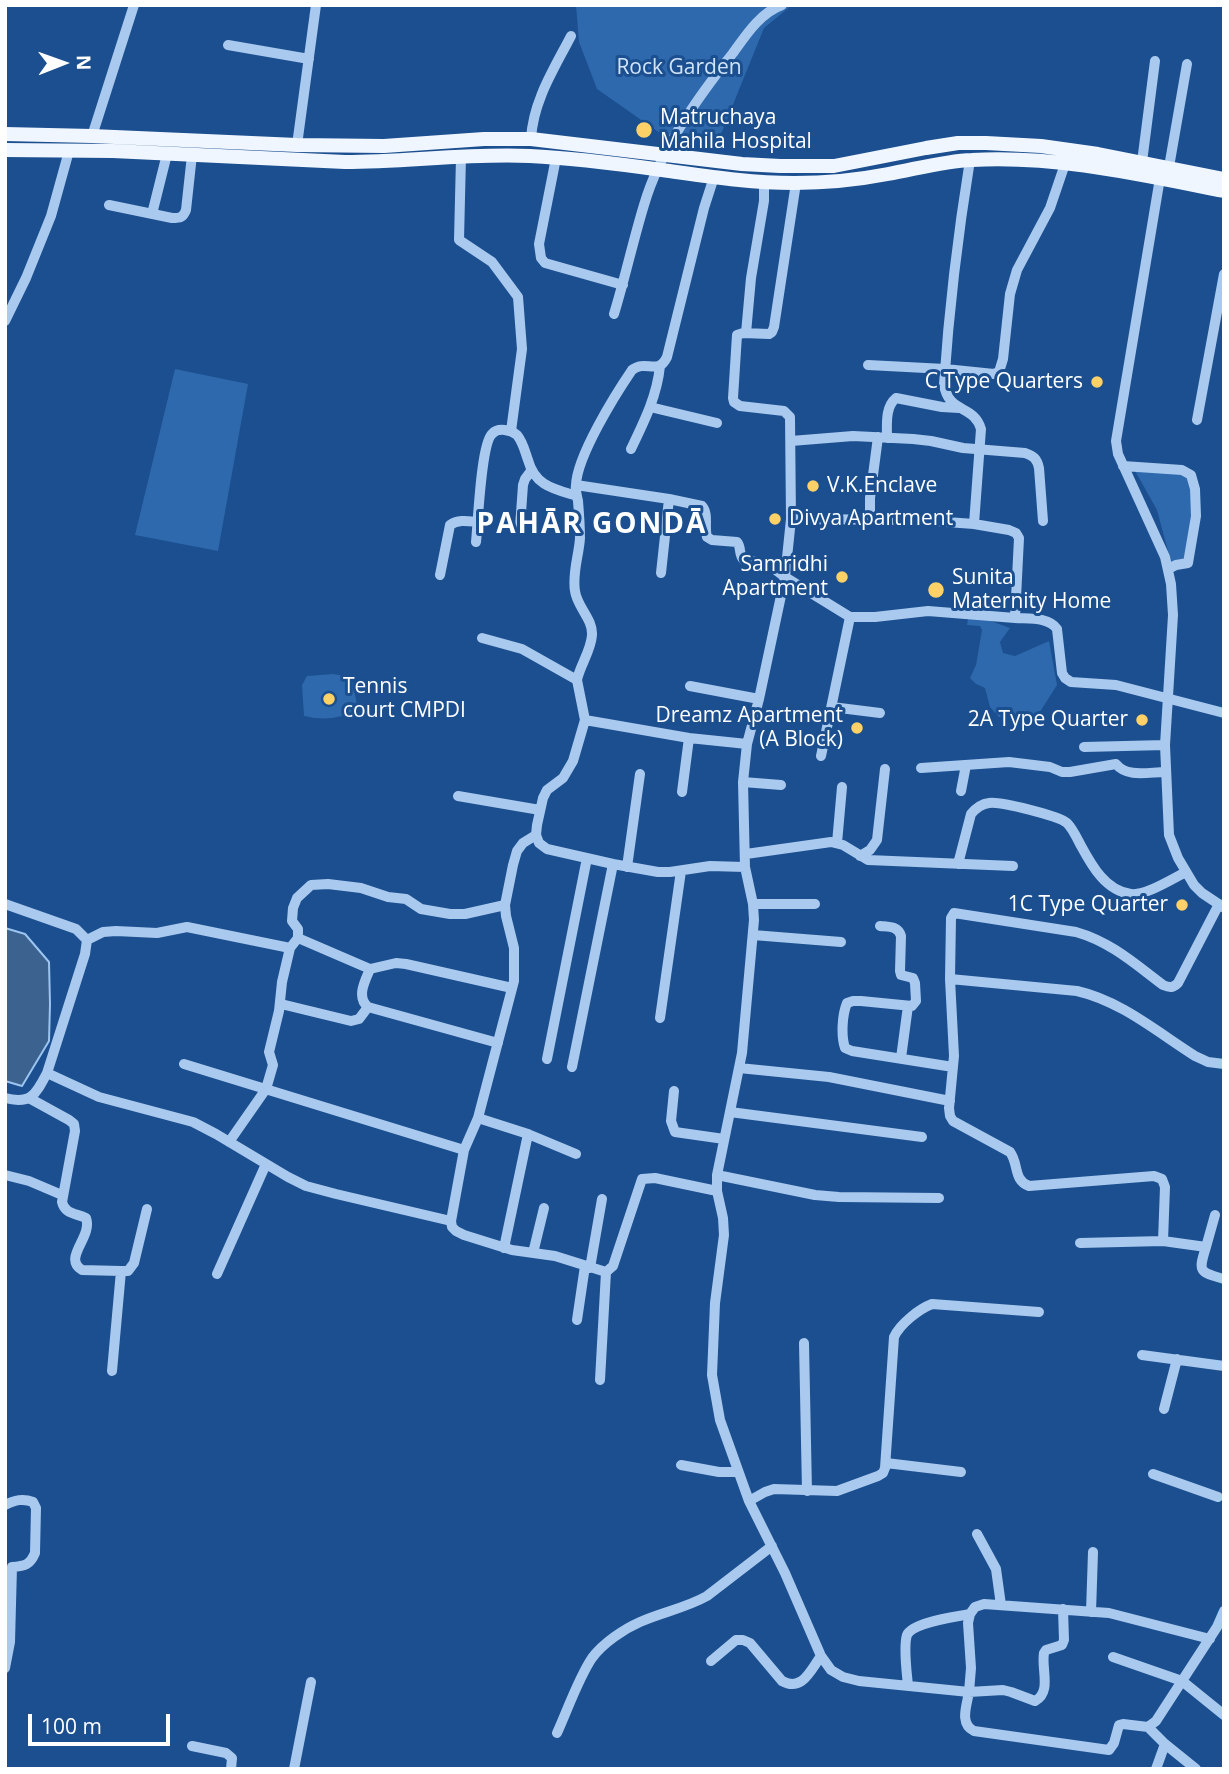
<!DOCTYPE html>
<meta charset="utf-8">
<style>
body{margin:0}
#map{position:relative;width:1229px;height:1774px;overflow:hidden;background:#1b4f8f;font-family:"Open Sans",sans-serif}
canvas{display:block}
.frame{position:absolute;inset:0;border:7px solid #fff;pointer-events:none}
.north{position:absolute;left:28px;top:28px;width:70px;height:70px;-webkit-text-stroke:5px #1b4f8f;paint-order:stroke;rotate:89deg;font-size:19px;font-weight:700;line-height:28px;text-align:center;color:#fff}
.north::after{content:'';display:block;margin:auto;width:24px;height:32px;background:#fff;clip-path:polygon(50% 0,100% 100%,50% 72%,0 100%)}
.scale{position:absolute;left:28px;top:1714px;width:142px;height:32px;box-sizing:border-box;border:4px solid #fff;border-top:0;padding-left:9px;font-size:21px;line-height:24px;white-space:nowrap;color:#fff;-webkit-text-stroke:5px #1b4f8f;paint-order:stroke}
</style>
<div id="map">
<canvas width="1229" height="1774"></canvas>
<div class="frame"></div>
<div class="north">N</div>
<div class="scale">100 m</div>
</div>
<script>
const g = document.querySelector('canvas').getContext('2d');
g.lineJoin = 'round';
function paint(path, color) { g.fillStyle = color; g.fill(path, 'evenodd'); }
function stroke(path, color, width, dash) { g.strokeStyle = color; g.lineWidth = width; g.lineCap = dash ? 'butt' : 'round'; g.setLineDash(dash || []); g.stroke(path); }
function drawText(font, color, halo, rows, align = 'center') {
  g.font = font + ' "Open Sans",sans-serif'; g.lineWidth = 6; g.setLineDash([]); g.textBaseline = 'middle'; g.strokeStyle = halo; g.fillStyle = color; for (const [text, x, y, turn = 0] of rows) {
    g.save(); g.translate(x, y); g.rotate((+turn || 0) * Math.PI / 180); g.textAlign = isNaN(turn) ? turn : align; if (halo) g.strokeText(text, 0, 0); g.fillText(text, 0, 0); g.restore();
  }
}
const green = new Path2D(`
 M576,5H792L764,28L715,149L674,143L597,89L579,42Z
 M175,369L248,384L218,551L135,535Z
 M1134,469L1184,472C1198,499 1189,531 1184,560L1171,562L1157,510Z
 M969,613L1010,628L1000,642L1003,653L1015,656L1049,641L1057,685L1038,715L1023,718L999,717L990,707L985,688L976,684L970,678L976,665L982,630L980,626L967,625Z
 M333,674L352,677L358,711C338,718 325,721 304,716L302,685L307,676Z`);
const water = new Path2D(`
 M5,928L25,934L49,962L50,1004L49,1041L22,1086L5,1081Z`);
const minor = new Path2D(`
 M228,45L309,59
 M92,136L134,5
 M531,139C533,101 554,69 571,36
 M297,145L316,5
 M461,157L459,240L492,262L518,297L522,349L511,431
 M556,158L539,244L541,258L545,263L623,285
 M1142,162L1155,61
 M1169,167L1187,64
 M1161,172L1116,441L1118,454L1165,557L1171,584L1173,615L1165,745L1169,835L1178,858L1194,885L1202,893L1223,907
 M796,183L774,327L772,332L769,334L743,333L737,335L733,398L734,402L740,406L784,411L790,417L791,519L785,577L850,617H875L928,611L1015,618L1019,538L1016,533L1009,530L974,524
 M109,205L172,218C180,218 183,218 186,210L192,155
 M152,214L167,154
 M614,314C625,278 633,241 644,205C660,150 698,97 733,53C746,35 760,13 782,5
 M5,321L26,278L51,216L69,151
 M746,333L751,278L764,201V183
 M868,365L945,369L994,374L999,372L1003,359L1010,294L1017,270L1050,208L1065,164
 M650,407L717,423
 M1197,420L1224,274
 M887,438C887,424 885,407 896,398L942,407L959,408
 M791,441L853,436L913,439L931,441L963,448L1025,453C1034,456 1037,459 1039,468L1043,521
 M631,449C644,422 657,396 660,366
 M1123,466L1182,470L1191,475L1195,489L1196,516L1188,563L1176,565L1168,569
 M576,485L669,499L702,506C709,514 704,527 707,537L712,540L737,542C742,548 738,555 744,560L768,564L785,577L759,699L747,744L743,782L745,867L753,904L754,920L742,1053L717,1175V1191L723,1218L724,1235L715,1303L712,1375L720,1420L749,1501L785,1573L821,1656L831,1670L843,1677L859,1681L969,1692C967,1705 959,1724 974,1731L1109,1750L1114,1743L1119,1725L1123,1724L1148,1727L1156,1721L1217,1627L1224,1611
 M791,519L919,520L974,524L981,429C974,404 948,414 944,384C949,309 958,234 970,160
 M870,520V498L878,437
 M520,527L523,485L525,479L531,471
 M476,542C478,523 481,444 492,434C498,427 511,430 517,435C523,442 525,452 528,460C535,486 554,489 577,496
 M661,573L669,499
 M440,575L450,525C458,519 468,521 478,522
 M1015,618C1029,619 1049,617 1057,629L1062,673L1065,678L1071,682L1116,685L1224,713
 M482,638L522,649L577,680L585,720L573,761L563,778L547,790L543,798L537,825L536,835L539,843L547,849L613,864L658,872H670L710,866L745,867
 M577,680C580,665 591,651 592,635C593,619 577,607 575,591C572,573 579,555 580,538C580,525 579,513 578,501C577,496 575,490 576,485C577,456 615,395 632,370C646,359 658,376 667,357L704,208L714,177
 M690,686L759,699
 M832,707L880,713
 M585,720L689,738L747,744
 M1084,747L1165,745
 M821,756L850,617
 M921,768L1009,762L1050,767L1062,772H1070L1116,764C1127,778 1149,772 1165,772
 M743,782L781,785
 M961,791L966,765
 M682,792L689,738
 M458,796L540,810
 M536,835L523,843L517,851L513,865L505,905L506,916L514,948V981L478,1118L464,1150L451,1221L452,1227L456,1231L464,1235L512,1250L555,1256L606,1272L613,1266L642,1179L655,1178L717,1191
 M837,843L842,787
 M746,854L831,842L843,845L868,860L1013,866
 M860,856L870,850L877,840L885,769
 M958,864L971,814C976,808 981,804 989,803C1000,801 1059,816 1067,823C1072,828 1076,836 1079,842C1090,862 1104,891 1131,894C1145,896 1172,879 1186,872
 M627,867L640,774
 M5,904L76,929L87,940L85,954L47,1073C36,1094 31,1105 5,1098
 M753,904H815
 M1219,904L1178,983C1173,988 1170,988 1163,985C1135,964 1111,942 1076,932L954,913L951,918L950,979L954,1056L949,1108L950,1116L953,1121L1010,1152C1019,1164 1013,1180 1029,1186L1154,1176L1162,1179L1165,1187L1163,1241L1206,1247C1198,1272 1199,1272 1224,1279
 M880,926C889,927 898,926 901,936L900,971L901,975L913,978L915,983L916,1001L912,1006L861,1001H853L847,1003C842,1015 841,1036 845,1048L852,1051L953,1067
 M753,935L841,942
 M298,938L370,969L396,963L406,964L512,988
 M87,940L103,932L116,931L157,933L187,927L290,948L298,938V929L292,921L293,908L297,898L311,885L328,884L361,888L388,897L406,899L421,909L450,914H465L505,905
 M370,969C365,981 356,997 368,1007L498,1043
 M950,979L1077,991C1121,1001 1157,1032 1195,1056L1208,1062L1224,1064
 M281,1004L351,1021L359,1019L368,1007
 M660,1018L681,871
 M901,1058L908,1006
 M547,1059L587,858
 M184,1064L464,1150
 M572,1067L613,864
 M739,1068L829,1077L950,1101
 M47,1073L99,1097L193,1122L216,1134L288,1177L306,1186L336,1194L451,1221
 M674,1091L671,1121L675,1132L724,1139
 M29,1098L69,1120L74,1124L75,1131L62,1202C65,1214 75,1213 86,1218C93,1237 62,1258 82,1270L121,1271L112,1371
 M730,1112L922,1137
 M478,1118L528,1134L576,1154
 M229,1142L266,1089L273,1065L269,1052L279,1011L282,982L290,948
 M5,1175L29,1181L62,1195
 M717,1175L815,1195L839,1197L939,1198
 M1080,1243L1163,1241
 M1206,1247L1215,1215
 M504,1248L528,1134
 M533,1253L544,1208
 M590,1268L602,1199
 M121,1271H128L134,1263L147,1209
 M217,1274L266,1164
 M577,1320L585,1266
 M804,1343L807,1491
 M1142,1355L1224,1366
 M600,1380L606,1272
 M1164,1409L1177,1359
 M886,1463L961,1472
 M681,1465L719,1472H738
 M1153,1474L1218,1497
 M749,1501L765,1492L774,1489L837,1491L878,1476L883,1473L885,1468L894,1337C900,1324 919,1309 932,1304L1039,1312
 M5,1505C15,1500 23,1498 33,1502L36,1508L35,1553C30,1565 25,1566 12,1567L10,1642L5,1668
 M977,1534L996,1569L1001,1605
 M1063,1609L1064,1640L1062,1645L1046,1650L1044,1653C1041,1669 1052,1692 1035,1701L1011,1692L1003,1690L969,1692L971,1668L968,1623L970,1614L975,1607L984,1604L1109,1613L1210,1639
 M1091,1612L1093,1552
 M1113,1657L1182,1681L1224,1715
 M711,1661L736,1640H743L750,1643L782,1681C802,1692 810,1671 821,1656
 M908,1686C907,1673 903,1647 907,1635C913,1622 956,1617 970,1614
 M1148,1727L1165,1744L1196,1769
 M557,1733C567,1711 579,1677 592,1658C603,1643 624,1629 640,1622C662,1612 686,1608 707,1596L772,1546
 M192,1746L226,1753L232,1758L231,1769
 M294,1769L311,1682
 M1156,1769L1165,1744`);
const major = new Path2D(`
 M5,134L92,136L297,145L384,146L484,139H531L742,164L780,166H834L926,148L958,143H986L1041,146L1098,154L1224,179
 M5,150L113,151L345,162C407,162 468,153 530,156C574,158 619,164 662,170C706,176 749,183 794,183C825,183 857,180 888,174C916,169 944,161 972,160C1055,155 1142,175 1224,191`);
const markers = [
 [644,130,9,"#ffd166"],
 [1097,382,7,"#ffd166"],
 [813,486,7,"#ffd166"],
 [775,519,7,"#ffd166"],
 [842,577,7,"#ffd166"],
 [936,590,9,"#ffd166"],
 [329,699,7,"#ffd166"],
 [1142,720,7,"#ffd166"],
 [857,728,7,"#ffd166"],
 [1182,905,7,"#ffd166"]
];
const parkNames = [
 ["Rock Garden",679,68]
];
const poiNames = [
 ["Matruchaya",660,118],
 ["Mahila Hospital",660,142],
 ["C Type Quarters",1083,382,"right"],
 ["V.K.Enclave",827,486],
 ["Divya Apartment",789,519],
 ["Samridhi",828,565,"right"],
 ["Apartment",828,589,"right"],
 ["Sunita",952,578],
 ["Maternity Home",952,602],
 ["Tennis",343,687],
 ["court CMPDI",343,711],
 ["Dreamz Apartment",843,716,"right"],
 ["(A Block)",843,740,"right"],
 ["2A Type Quarter",1128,720,"right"],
 ["1C Type Quarter",1168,905,"right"]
];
const districtNames = [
 ["PAHĀR GONDĀ",592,525]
];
paint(green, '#2e69ad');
paint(water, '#3c6290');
stroke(water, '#9cc4f0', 2);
stroke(minor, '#a9c9ee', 10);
stroke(major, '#f0f6ff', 14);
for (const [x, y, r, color] of markers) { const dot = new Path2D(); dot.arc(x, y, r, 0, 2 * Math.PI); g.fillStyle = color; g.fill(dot); stroke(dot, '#1b4f8f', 2.5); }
drawText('21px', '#cfe3fa', '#1b4f8f', parkNames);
drawText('21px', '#fff', '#1b4f8f', poiNames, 'left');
g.letterSpacing = '2px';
drawText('bold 28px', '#fff', '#1b4f8f', districtNames);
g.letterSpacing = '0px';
</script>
